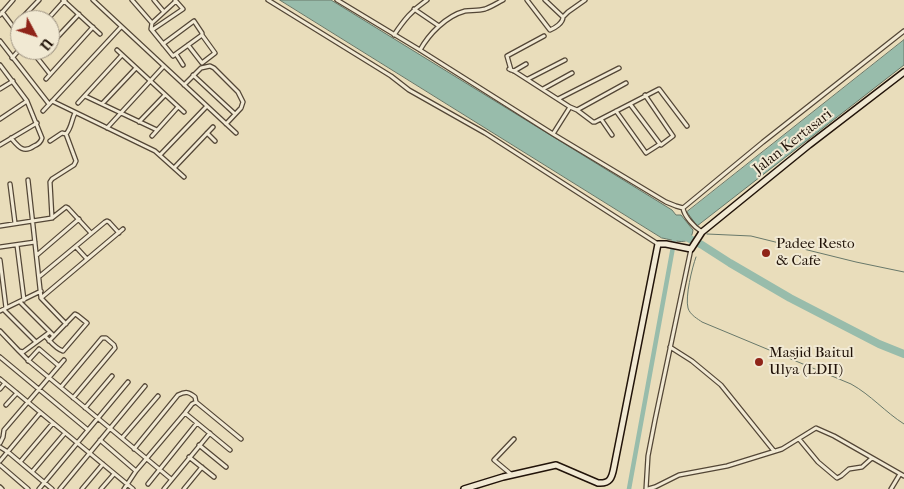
<!DOCTYPE html>
<style>
body{margin:0}
#map{position:relative;width:904px;height:489px;overflow:hidden;background:#e9ddbb;font-family:"IM FELL French Canon",serif}
canvas{display:block}
.north{position:absolute;left:10px;top:10px;width:50px;height:50px;box-sizing:border-box;background:#f1e9d3;border:1px solid #9e9382;border-radius:50%;rotate:130deg;font-size:14px;font-weight:700;line-height:20px;text-align:center;color:#211309}
.north::after{content:'';display:block;margin:auto;width:18px;height:22px;background:#8f2418;clip-path:polygon(50% 0,100% 100%,50% 72%,0 100%)}
</style>
<div id="map">
<canvas width="904" height="489"></canvas>
<div class="north">U</div>
</div>
<script>
const g = document.querySelector('canvas').getContext('2d');
g.lineJoin = 'round';
function paint(path, color) { g.fillStyle = color; g.fill(path, 'evenodd'); }
function stroke(path, color, width, dash) { g.strokeStyle = color; g.lineWidth = width; g.lineCap = dash ? 'butt' : 'round'; g.setLineDash(dash || []); g.stroke(path); }
function drawText(font, color, halo, rows, align = 'center') {
  g.font = font + ' "IM FELL French Canon",serif'; g.lineWidth = 4; g.setLineDash([]); g.textBaseline = 'middle'; g.strokeStyle = halo; g.fillStyle = color; for (const [text, x, y, turn = 0] of rows) {
    g.save(); g.translate(x, y); g.rotate((+turn || 0) * Math.PI / 180); g.textAlign = isNaN(turn) ? turn : align; if (halo) g.strokeText(text, 0, 0); g.fillText(text, 0, 0); g.restore();
  }
}
const water = new Path2D(`
 M280,0H331L672,210L676,215H681L693,230C691,248 674,240 662,238Z
 M904,40V65L697,226L687,212Z`);
const stream = new Path2D(`
 M707,234L751,236L856,262L904,272
 M696,257C692,268 685,297 688,308C690,315 698,319 702,322L851,384C871,395 885,412 904,424`);
const canal = new Path2D(`
 M629,489L675,236`);
const river = new Path2D(`
 M682,235L702,245L730,263L790,298L879,344L904,354`);
const street = new Path2D(`
 M63,0L100,34
 M93,0L236,133
 M132,0L152,23L151,29L173,56L202,35V33L194,21L163,44
 M268,0L391,76L409,90L485,133L658,244
 M337,0L420,50L553,134L666,202L676,206L683,208
 M527,0L550,30C555,28 563,23 563,17L568,12L585,0
 M545,0L563,17
 M414,9L439,26
 M2,12L20,36
 M164,12L176,1
 M0,15L13,0
 M20,20L39,0
 M47,20L65,0
 M152,23L164,12L154,0
 M152,30L183,9L175,0
 M394,35C404,20 412,10 427,0
 M0,41L49,104
 M50,45L79,14
 M188,45L202,63L215,53L202,35
 M31,50L50,74
 M117,50L184,112
 M420,50C429,34 446,16 465,11C471,10 478,11 485,9C491,7 497,3 503,0
 M176,54L183,65
 M12,58L20,49
 M38,58L46,50
 M0,65L27,101L42,138C41,142 39,144 34,146C23,154 18,146 11,138
 M509,69L514,71L570,107L577,110L593,122H595L659,89L687,126
 M511,70L507,56L544,36
 M514,71L526,64
 M193,75L235,114
 M46,79L93,27
 M528,79L565,60
 M184,85L201,68L210,66L214,68L238,92L243,102L241,108L226,124
 M0,89L13,81
 M543,89L572,73
 M85,96L157,130
 M558,99L619,68
 M52,101L155,151L184,177
 M78,103L122,55
 M102,104L136,68
 M630,104L660,144
 M577,110L626,83
 M43,111L121,27
 M616,111L646,153L660,144L661,145L673,136L645,95
 M0,119L27,101
 M601,119L612,135
 M139,122L165,95
 M107,128L164,66
 M207,133L215,141
 M66,134C72,127 71,121 75,113
 M553,134L570,107
 M152,136L178,107
 M50,141L62,133L66,134L76,161L74,165L52,179L50,182L52,218
 M0,145L37,123
 M160,155L207,106
 M174,168L213,127
 M28,180L41,298L66,324
 M10,184L15,223
 M0,226L52,218L66,207L68,208L91,233
 M702,232C694,227 684,216 683,208L763,142L904,31
 M17,245L24,300
 M0,247L35,242
 M76,247L87,259
 M37,255L79,219
 M0,260L6,308
 M40,276L105,222L107,221L109,222L119,233
 M41,298L123,229
 M20,302L50,332
 M4,310L36,342
 M0,311L41,291
 M0,331L19,351L23,352L50,332L54,336
 M45,336C50,341 56,349 63,351L87,323L77,315L75,314L49,341
 M670,347L692,361L721,385L774,451
 M19,351L29,361L171,479
 M0,357L88,430
 M28,361L39,349L59,366
 M0,379L133,489
 M61,387L102,338H106L114,345L115,348L73,398
 M0,389L5,383
 M6,405L17,393
 M85,408L112,376
 M185,413L230,450
 M122,438L158,396
 M799,439L818,462L837,478L841,476L849,469L862,467L872,458
 M100,440L136,471
 M0,443L3,437L4,430L64,360
 M199,445L226,467
 M0,447L8,452L52,489
 M134,449L178,395C186,391 189,392 195,397L196,402L241,439
 M189,457L214,477
 M0,461L40,413
 M20,462L53,423
 M0,465L28,489
 M32,472L65,433
 M512,475L494,460L514,439
 M148,484L197,423
 M0,487L2,489
 M39,489L128,382
 M60,489L145,386
 M82,489L103,464
 M101,489L114,474
 M124,489L136,471L185,413L192,404L196,402
 M164,489L210,433
 M184,489L202,467
 M646,489L648,456L655,420L691,249
 M648,489L655,487L679,475L727,466L782,449L816,428L834,436L904,476
 M891,489L900,474`);
const secondary = new Path2D(`
 M464,489L503,477L556,465L598,483C610,484 612,478 614,467L658,244H666L691,249L702,232L809,145L904,72`);
const markers = [
 [766,253,5,"#8f2418"],
 [759,362,5,"#8f2418"]
];
const streetNames = [
 ["Jalan Kertasari",793,142,-38]
];
const poiNames = [
 ["Padee Resto",776,244],
 ["& Cafe",776,261],
 ["Masjid Baitul",769,353],
 ["Ulya (LDII)",769,370]
];
paint(water, '#98bcab');
stroke(water, '#68786a', 1);
stroke(stream, '#68786a', 1);
stroke(canal, '#98bcab', 4.5);
stroke(river, '#98bcab', 8);
stroke(street, '#534636', 5.5);
stroke(secondary, '#211309', 8);
stroke(street, '#f1e9d3', 3);
stroke(secondary, '#f1e9d3', 5);
for (const [x, y, r, color] of markers) { const dot = new Path2D(); dot.arc(x, y, r, 0, 2 * Math.PI); g.fillStyle = color; g.fill(dot); stroke(dot, '#f1e9d3', 2); }
drawText('15px', '#211309', '#f1e9d3', streetNames);
drawText('15px', '#211309', '#f1e9d3', poiNames, 'left');
</script>
